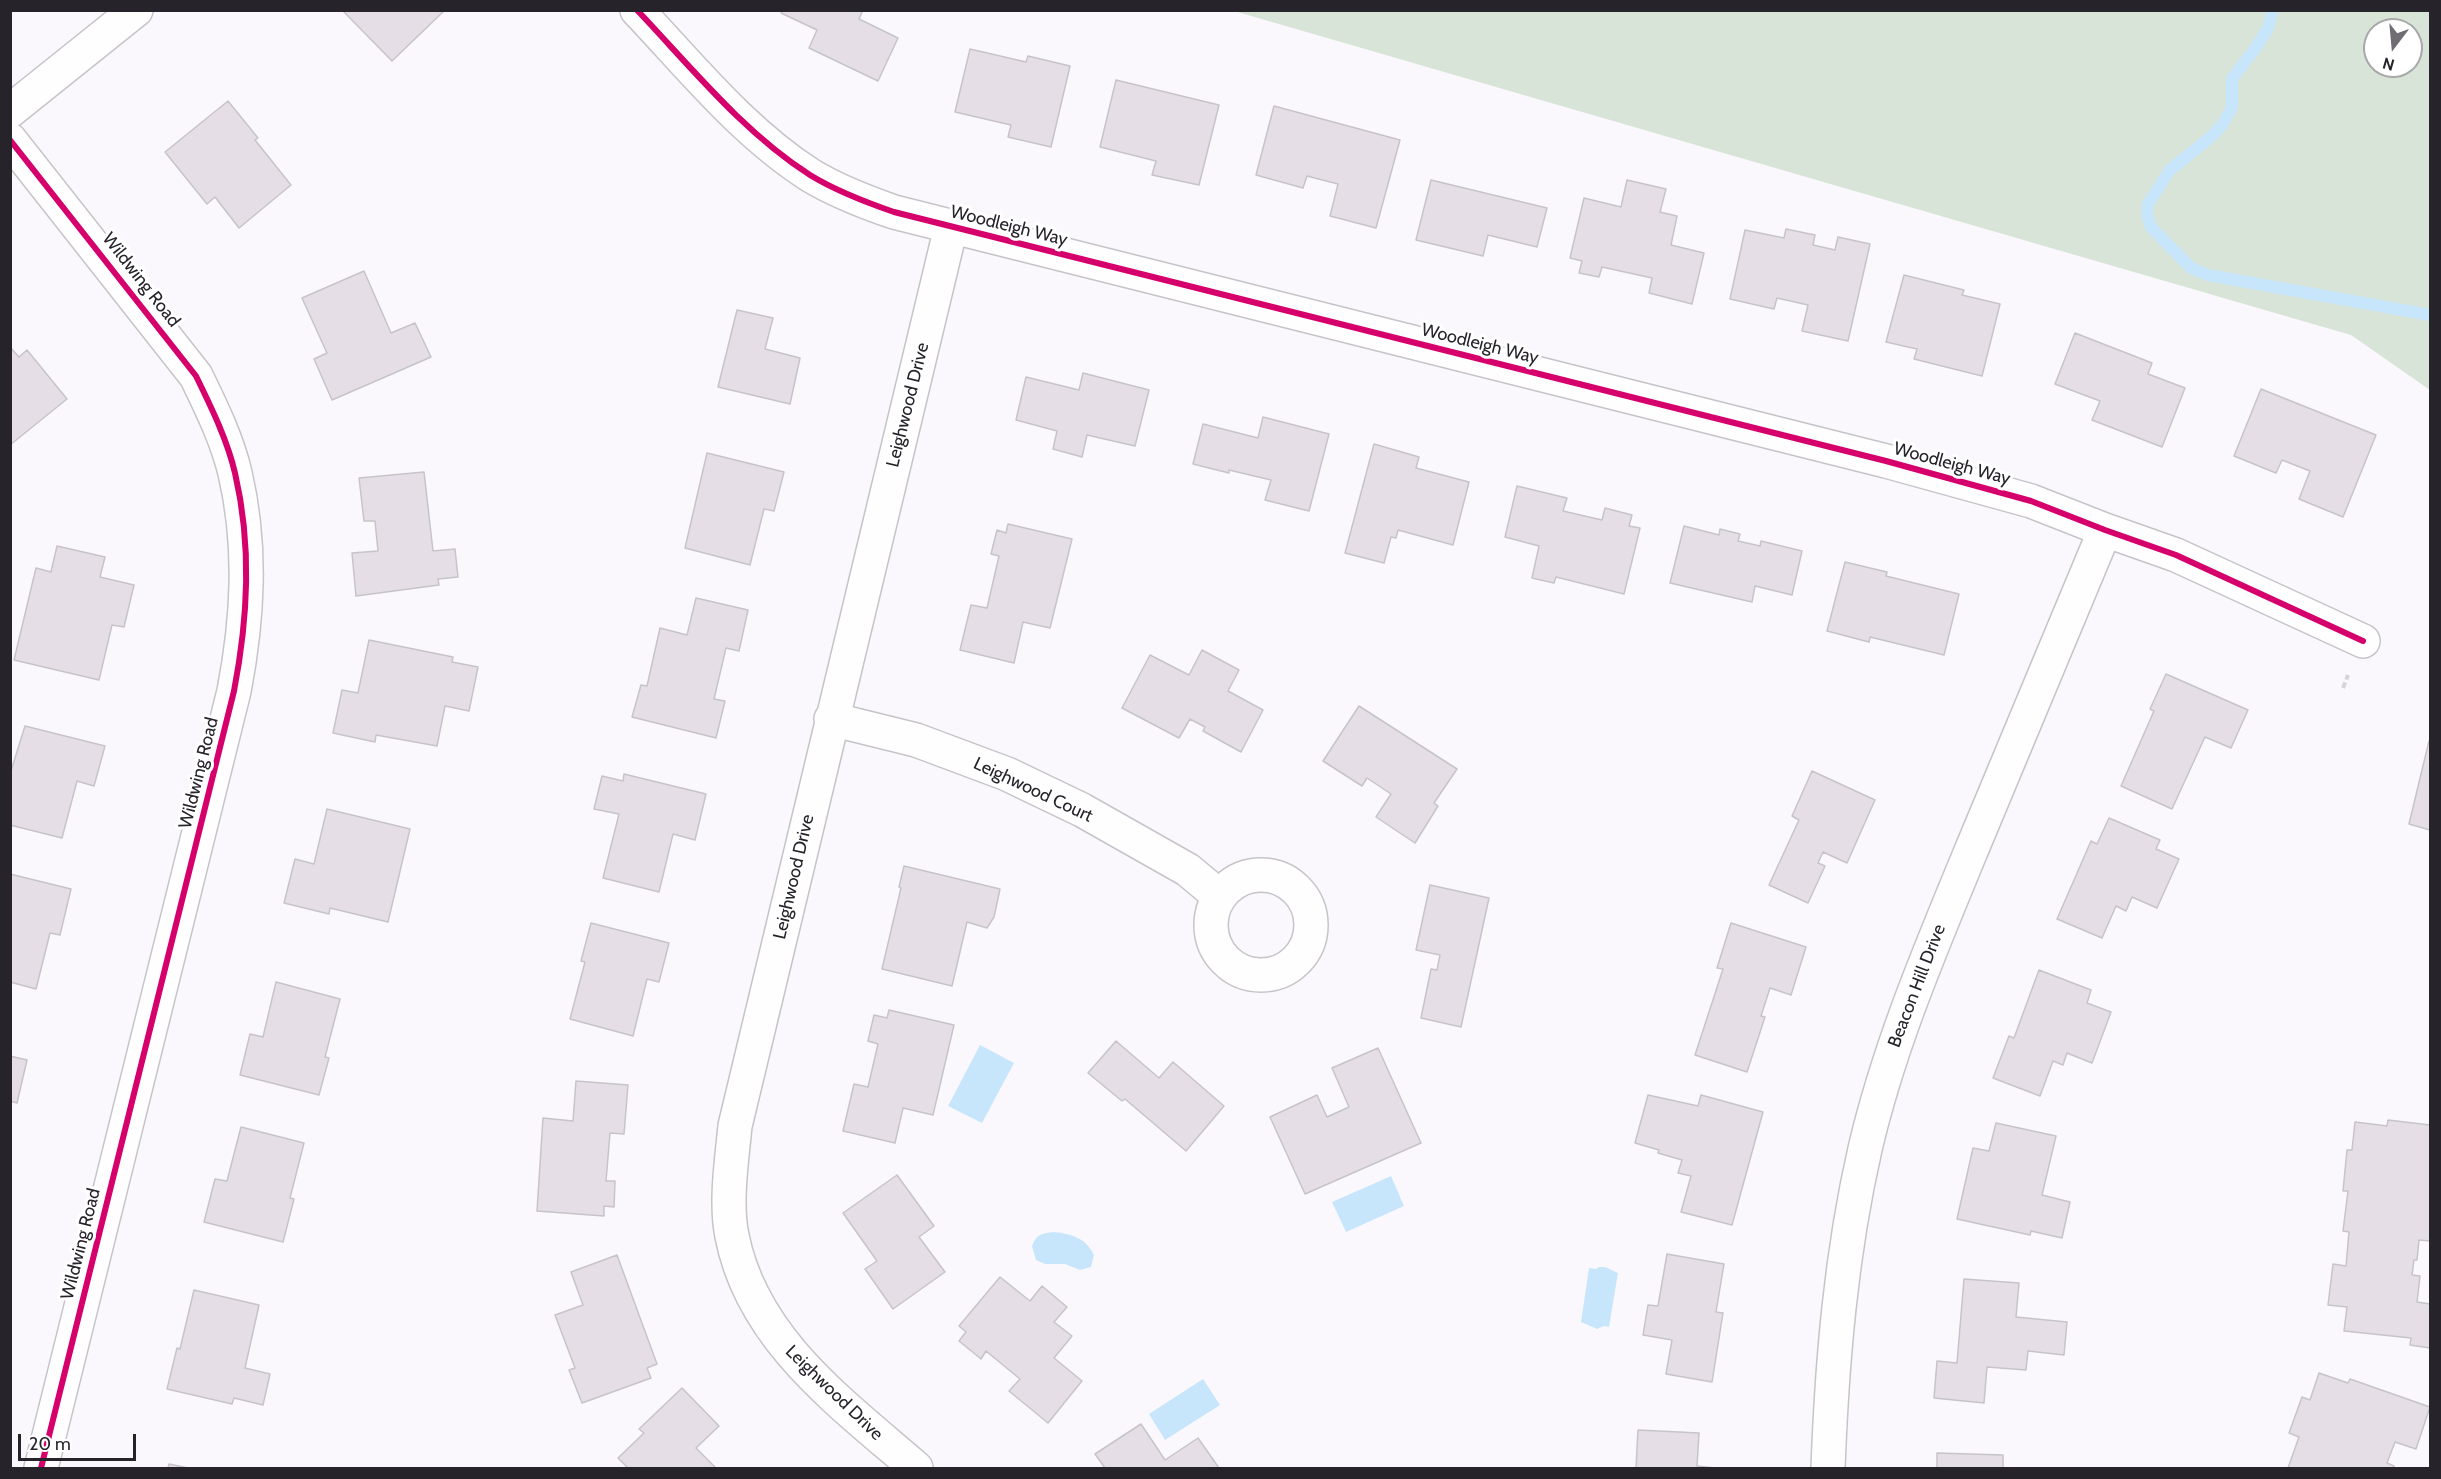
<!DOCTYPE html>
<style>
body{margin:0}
#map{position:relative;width:2441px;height:1479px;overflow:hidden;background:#faf8fd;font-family:Cabin,sans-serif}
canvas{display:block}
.frame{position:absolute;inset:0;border:12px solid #26232a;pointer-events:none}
.north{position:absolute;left:2363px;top:18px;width:60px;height:60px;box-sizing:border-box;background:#fff;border:2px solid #a8a7aa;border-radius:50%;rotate:196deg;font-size:16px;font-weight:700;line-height:24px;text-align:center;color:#26232a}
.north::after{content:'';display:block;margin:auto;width:21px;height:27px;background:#706e74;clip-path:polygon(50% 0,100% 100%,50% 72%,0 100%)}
.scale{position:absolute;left:18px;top:1434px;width:118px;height:27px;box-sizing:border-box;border:3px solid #26232a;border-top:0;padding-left:8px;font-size:18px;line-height:21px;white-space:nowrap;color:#26232a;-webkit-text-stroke:4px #fff;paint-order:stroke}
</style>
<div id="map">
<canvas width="2441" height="1479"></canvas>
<div class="frame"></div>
<div class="north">N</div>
<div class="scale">20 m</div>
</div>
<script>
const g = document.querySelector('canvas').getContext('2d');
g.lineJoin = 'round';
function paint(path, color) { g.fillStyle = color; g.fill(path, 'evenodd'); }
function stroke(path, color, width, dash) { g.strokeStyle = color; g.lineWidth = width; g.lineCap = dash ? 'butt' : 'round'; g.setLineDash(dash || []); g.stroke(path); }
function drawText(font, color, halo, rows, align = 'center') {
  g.font = font + ' Cabin,sans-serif'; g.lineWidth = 6; g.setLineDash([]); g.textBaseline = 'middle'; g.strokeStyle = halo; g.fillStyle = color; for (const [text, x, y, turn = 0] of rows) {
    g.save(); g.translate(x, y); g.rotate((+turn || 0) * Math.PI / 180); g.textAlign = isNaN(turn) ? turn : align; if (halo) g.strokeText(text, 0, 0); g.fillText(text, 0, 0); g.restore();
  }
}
const green = new Path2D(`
 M1234,11H2430V390L2351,335ZM2375,30H2411V66H2375Z`);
const water = new Path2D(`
 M980,1045L1014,1063L982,1123L948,1106Z
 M1391,1176L1404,1206L1346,1232L1332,1202Z
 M1054,1232C1072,1234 1086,1238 1094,1255L1091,1267L1080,1270L1065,1264H1045L1036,1260L1032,1246C1036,1234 1043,1233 1054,1232Z
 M1599,1267H1605L1618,1273L1609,1327L1604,1326L1597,1329L1581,1322L1589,1268L1596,1269Z
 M1203,1379L1220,1405L1165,1440L1149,1414Z`);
const stream = new Path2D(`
 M2273,10L2268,28L2257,46L2232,79V107L2223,124L2212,136L2170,170L2148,204L2147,215L2151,227L2191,268L2208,275L2430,315`);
const building = new Path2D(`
 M345,10H445L392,61L344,12Z
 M782,10H863L859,19L898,38L878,81L809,48L817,30L781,13Z
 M970,49L1026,62L1028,56L1070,66L1051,147L1008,137L1011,125L955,112Z
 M1116,80L1219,105L1199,185L1152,175L1156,161L1100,147Z
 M228,101L258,138L255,140L291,185L239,228L215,197L207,204L165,152Z
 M1274,106L1400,140L1376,228L1330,216L1338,184L1307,176L1303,188L1256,175Z
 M1431,180L1547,208L1537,247L1488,235L1483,256L1416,240Z
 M1627,180L1666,189L1660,212L1677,216L1671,245L1704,253L1692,304L1649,293L1652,278L1602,267L1599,277L1579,273L1582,261L1570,258L1584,198L1621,207Z
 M1786,229L1815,235L1813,245L1835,250L1838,237L1870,244L1848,341L1802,331L1808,305L1777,298L1774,309L1730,299L1745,230L1784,238Z
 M364,271L391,333L415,323L431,357L332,400L314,359L327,353L302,298Z
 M1904,275L1964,290L1962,295L2000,304L1982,376L1914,359L1917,349L1886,342Z
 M737,310L773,318L765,349L800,358L790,404L718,387Z
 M2075,333L2152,363L2148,374L2185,388L2162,447L2092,420L2100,401L2055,384Z
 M10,347L19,357L27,350L67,399L10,445Z
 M1083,373L1149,390L1135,446L1087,435L1082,457L1053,449L1057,431L1016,420L1026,377L1079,390Z
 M2261,389L2376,435L2343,517L2299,499L2310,471L2282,460L2276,473L2234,456Z
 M1263,417L1329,434L1309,511L1265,500L1271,480L1229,470V473L1193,464L1203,424L1258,438Z
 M1374,444L1419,457L1416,468L1469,482L1453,545L1398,530L1396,538L1391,537L1384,563L1345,553Z
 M707,453L784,472L774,511L764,509L750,565L685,548Z
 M424,472L433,551L455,549L458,577L438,579L439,585L356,596L352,553L378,551L375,521H364L359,478Z
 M1517,486L1567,498L1563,511L1602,520L1605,508L1632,515L1629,526L1640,528L1624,594L1556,577L1554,583L1532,578L1539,546L1505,537Z
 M1008,524L1072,539L1050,628L1023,622L1014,663L960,650L971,605L987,608L999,556L991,554L997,530L1006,533Z
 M1684,526L1719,535L1720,529L1740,534L1738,541L1760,546L1761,541L1802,551L1792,595L1755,586L1752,602L1670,583Z
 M57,546L105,557L100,577L134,585L124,627L112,625L99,680L14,660L36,568L51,572Z
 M1845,562L1887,572L1886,576L1959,594L1944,655L1870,637L1869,642L1827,631Z
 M696,598L748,610L739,651L726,648L714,699L725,701L716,738L632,717L641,685L647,686L660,628L687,635Z
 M369,640L453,657L452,662L478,667L469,711L445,706L437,746L376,735L375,742L333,733L342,690L358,693Z
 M1202,650L1239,670L1228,691L1263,710L1241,752L1203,731L1205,727L1190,719L1179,738L1122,708L1150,655L1189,675Z
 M2166,674L2248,710L2231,748L2205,737L2172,809L2121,786L2154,711L2150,709Z
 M1359,706L1457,769L1434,803L1438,806L1415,843L1376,817L1391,794L1367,778L1362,786L1323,761Z
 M25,726L105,746L94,786L77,781L62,838L10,825V774Z
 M2429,741L2430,742V830L2409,824Z
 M1812,771L1875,800L1847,863L1823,852L1818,863L1825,866L1808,903L1769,885L1799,820L1792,816Z
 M624,774L706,794L695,840L673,834L659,892L603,878L619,814L594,809L602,776L623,781Z
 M327,809L410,829L388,922L330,908L329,914L284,903L295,859L314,864Z
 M2109,818L2160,840L2156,849L2179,859L2157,908L2132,897L2126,911L2116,906L2102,938L2057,919L2091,841L2097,844Z
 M904,866L1000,889L994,917L987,928L967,922L952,986L882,969L901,888L899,887Z
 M10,874L71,889L60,935L50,933L36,989L10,982Z
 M1430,885L1489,898L1461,1027L1421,1018L1431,969L1437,970L1440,955L1416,950Z
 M591,923L669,943L659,982L647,979L633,1036L570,1019L585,962L581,961Z
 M1731,923L1806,947L1791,995L1770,988L1761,1016L1765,1017L1747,1072L1695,1055L1723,969L1717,968Z
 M2039,970L2091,990L2087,1003L2111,1012L2092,1063L2067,1053L2063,1065L2053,1061L2040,1096L1993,1078L2009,1036L2014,1038Z
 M276,982L340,999L325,1057L329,1058L319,1095L240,1075L250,1034L263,1037Z
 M889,1010L954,1025L933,1115L903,1108L895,1143L843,1131L854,1084L868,1087L878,1044L868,1041L874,1015L887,1018Z
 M1116,1041L1159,1078L1173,1062L1224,1106L1186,1151L1125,1099L1122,1101L1088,1073Z
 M1378,1048L1421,1143L1305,1194L1270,1117L1317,1095L1327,1117L1349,1107L1332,1068Z
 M10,1056L27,1060L17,1103L10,1101Z
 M576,1081L628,1085L624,1134L610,1133L606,1181H615L614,1207L604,1206V1216L537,1211L543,1118L573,1121Z
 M1648,1095L1698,1106L1701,1095L1763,1112L1732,1225L1681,1212L1691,1176L1678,1173L1682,1160L1658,1153L1659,1150L1635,1143Z
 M2388,1120L2430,1125V1241L2419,1240L2417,1260H2414L2412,1275L2420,1276L2417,1302L2430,1304V1348L2410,1345L2411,1338L2344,1331L2347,1307L2328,1305L2333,1264L2346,1266L2349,1232L2343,1231L2348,1191H2343L2347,1150H2352L2355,1122L2387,1126Z
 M1996,1123L2056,1136L2042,1195L2070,1202L2062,1238L2031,1231L2030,1235L1957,1219L1973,1148L1989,1151Z
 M241,1127L304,1143L290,1198L294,1199L283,1242L204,1222L215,1179L227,1181Z
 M897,1175L934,1226L919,1237L945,1272L893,1309L865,1269L877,1261L843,1213Z
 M1667,1254L1724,1264L1716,1312L1723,1313L1712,1382L1666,1374L1672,1340L1643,1335L1648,1305L1658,1306Z
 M617,1255L657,1364L647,1368L651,1378L582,1403L569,1370L575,1368L555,1315L583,1305L571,1272Z
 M1000,1277L1030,1301L1042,1286L1067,1307L1054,1322L1072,1336L1054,1358L1082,1381L1048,1423L1009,1391L1020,1379L986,1351L981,1359L959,1341L966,1332L959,1326Z
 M1964,1279L2019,1283L2016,1317L2067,1322L2064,1355L2028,1351L2026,1370L1987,1367L1984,1403L1934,1398L1937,1361L1957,1363Z
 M194,1290L259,1305L245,1368L270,1374L263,1405L234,1398L232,1404L167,1389L177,1348L180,1349Z
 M2319,1373L2348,1383L2350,1379L2430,1407L2416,1449L2395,1442L2387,1463L2394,1466V1468H2288L2299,1437L2289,1433L2302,1397L2310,1400Z
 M682,1388L719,1426L696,1448L716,1468H628L618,1458L644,1433L639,1429Z
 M1141,1424L1165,1460L1198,1438L1219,1468H1105L1095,1454Z
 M1638,1430L1699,1433L1697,1466L1715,1468H1636Z
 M1937,1453L2003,1455V1468H1937Z
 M169,1464L188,1468H168Z`);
const path = new Path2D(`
 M2343,688L2348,675`);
const minor = new Path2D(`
 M637,10C691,67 743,132 810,175C836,191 865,202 894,212L1886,461L2031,501L2105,530L2176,555L2363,641
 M10,111L136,10
 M10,140L196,376C211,407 227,439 235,473C252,546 248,618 234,691L41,1468
 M831,719L916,740L1007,774L1082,810L1188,870L1219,896
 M1211 925a50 50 0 1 1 100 0a50 50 0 1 1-100 0Z
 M916,1468C841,1403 752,1339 732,1236C725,1203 732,1158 735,1126L951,227
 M1828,1468C1832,1361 1841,1254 1865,1149C1889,1046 1931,948 1971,851C2016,744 2061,637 2105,530`);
const cycleway = new Path2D(`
 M637,10C691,67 743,132 810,175C836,191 865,202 894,212L1886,461L2031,501L2105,530L2176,555L2363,641
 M10,140L196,376C211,407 227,439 235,473C252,546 248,618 234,691L41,1468`);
const streetNames = [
 ["Woodleigh Way",1009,226,14],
 ["Wildwing Road",141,280,52],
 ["Woodleigh Way",1480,344,14],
 ["Leighwood Drive",908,405,-76],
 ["Woodleigh Way",1952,464,15],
 ["Wildwing Road",199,773,-76],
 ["Leighwood Court",1033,790,25],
 ["Leighwood Drive",794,877,-77],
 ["Beacon Hill Drive",1917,986,-69],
 ["Wildwing Road",81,1244,-76],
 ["Leighwood Drive",834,1393,44]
];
paint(green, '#d8e4d8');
paint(water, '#c8e6fb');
stroke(stream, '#c8e6fb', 12);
paint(building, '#e5dee7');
stroke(building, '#c7c4c9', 1.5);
stroke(minor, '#c6c4c9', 36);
stroke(path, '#d5d5d7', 4, [6, 3]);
stroke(minor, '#fefeff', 33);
stroke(cycleway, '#d6006c', 6);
drawText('18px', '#26232a', '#fff', streetNames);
</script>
